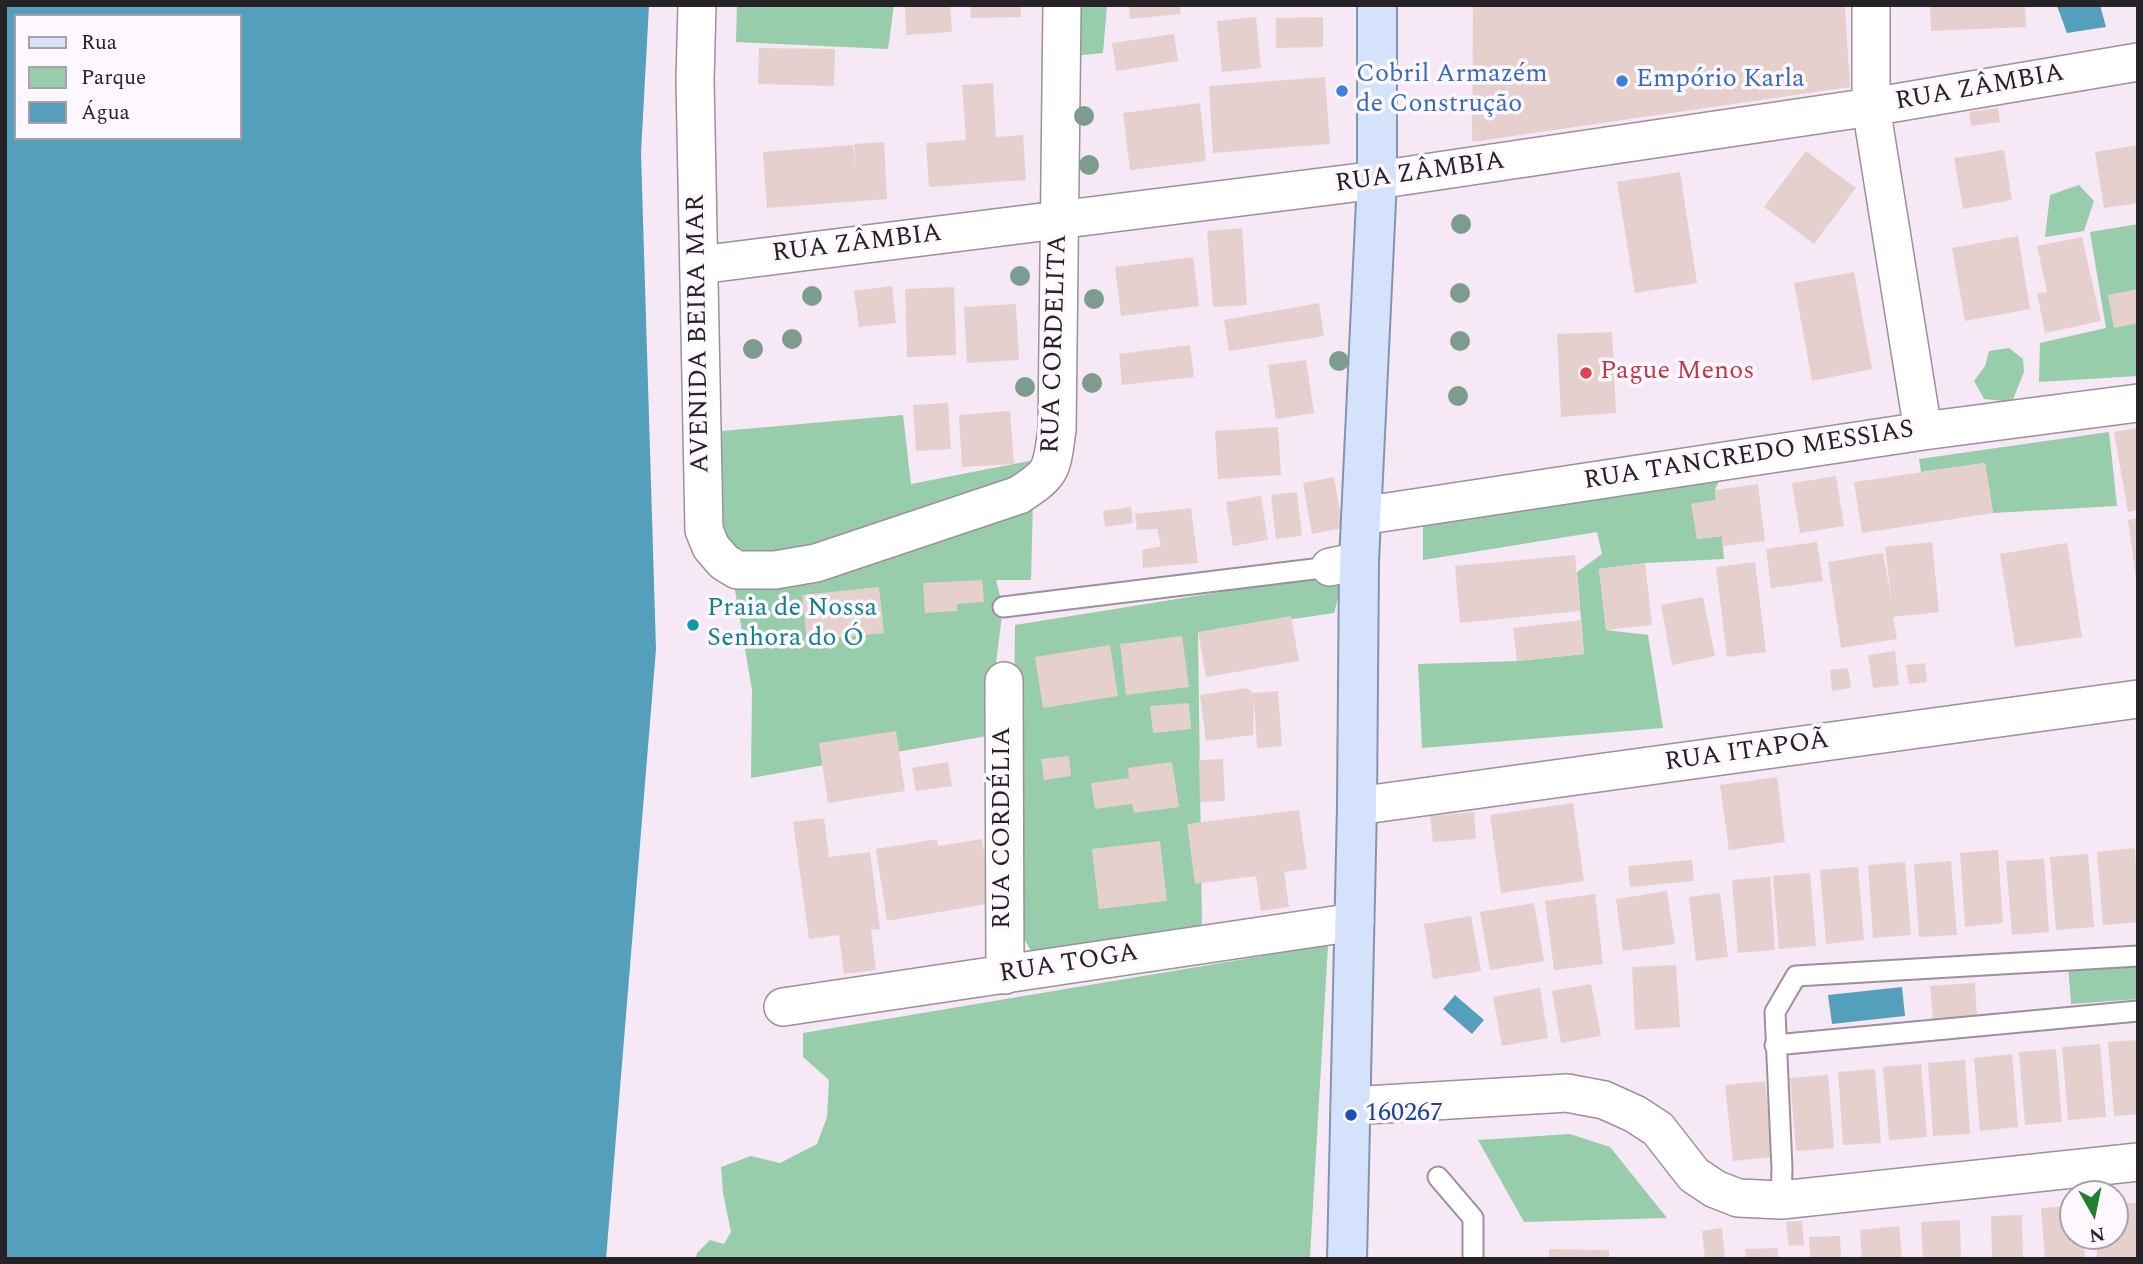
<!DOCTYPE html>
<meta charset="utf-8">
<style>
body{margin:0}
#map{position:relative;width:2143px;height:1264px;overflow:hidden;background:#f7e8f5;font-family:Spectral,serif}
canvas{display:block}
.frame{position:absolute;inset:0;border:7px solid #272226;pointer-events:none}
.legend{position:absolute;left:14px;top:14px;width:228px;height:126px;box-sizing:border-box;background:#fef8fe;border:2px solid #a8a2a8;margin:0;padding:9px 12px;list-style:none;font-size:21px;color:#272226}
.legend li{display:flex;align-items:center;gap:14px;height:35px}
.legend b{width:35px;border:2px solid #a8a2a8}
.north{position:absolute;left:2059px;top:1180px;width:70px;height:70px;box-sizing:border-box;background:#fef8fe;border:2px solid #a8a2a8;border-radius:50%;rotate:171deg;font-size:19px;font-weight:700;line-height:28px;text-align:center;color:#272226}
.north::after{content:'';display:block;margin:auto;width:24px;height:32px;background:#237f30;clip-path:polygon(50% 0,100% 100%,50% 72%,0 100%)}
</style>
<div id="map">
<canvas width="2143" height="1264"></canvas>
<div class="frame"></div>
<ul class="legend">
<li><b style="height:9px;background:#d4e3fb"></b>Rua</li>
<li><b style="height:19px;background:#97cdab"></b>Parque</li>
<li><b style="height:19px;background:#549fbb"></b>Água</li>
</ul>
<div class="north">N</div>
</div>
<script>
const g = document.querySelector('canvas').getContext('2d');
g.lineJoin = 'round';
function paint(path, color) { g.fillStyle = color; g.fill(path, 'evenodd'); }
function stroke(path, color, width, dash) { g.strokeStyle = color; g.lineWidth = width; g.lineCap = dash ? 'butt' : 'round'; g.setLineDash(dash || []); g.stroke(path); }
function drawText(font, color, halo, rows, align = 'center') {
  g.font = font + ' Spectral,serif'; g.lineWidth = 7; g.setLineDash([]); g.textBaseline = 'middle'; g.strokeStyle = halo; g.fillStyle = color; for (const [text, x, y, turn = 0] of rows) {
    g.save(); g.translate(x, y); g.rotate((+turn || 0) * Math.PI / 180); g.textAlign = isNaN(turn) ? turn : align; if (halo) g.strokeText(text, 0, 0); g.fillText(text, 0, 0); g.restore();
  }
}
const green = new Path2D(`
 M737,5H894L888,49L736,42Z
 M1077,5H1107L1103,53L1073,56Z
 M2079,185L2094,201L2084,231L2045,237L2050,195Z
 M2138,224V376L2039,382L2040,343L2106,328L2090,232Z
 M2009,348L2023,359L2024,372L2012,402L1984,399L1974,381L1985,366L1989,351Z
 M903,415L911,484L1034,460L1031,580H996L1003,607L987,736L751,778L752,690L721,508L722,431Z
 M2109,432L2117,506L1993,513L1985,463L1921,472L1919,459Z
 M1721,476L1715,490L1716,500L1692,504L1697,539L1722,536L1724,559L1645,563L1599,569L1606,630L1648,635L1663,728L1422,748L1418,664L1517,661L1584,654L1577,572L1602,554L1597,532L1423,560V519Z
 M1345,572L1334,613L1198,633L1202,929L1033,954L1016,925L1013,800L1015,625Z
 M1328,945L1310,1257L696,1259L697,1253L710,1240L724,1244L731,1232L723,1193L721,1167L751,1156L780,1163L817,1144L827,1117L829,1080L803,1057V1033Z
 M2138,959V999L2071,1004L2068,964Z
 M1570,1134L1610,1147L1667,1218L1524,1222L1478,1140Z`);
const water = new Path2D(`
 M5,5H649L641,153L656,649L606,1259H5ZM16,16H240V138H16Z
 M2100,5L2106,27L2067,33L2057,6Z
 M1902,987L1905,1016L1832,1024L1828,995Z
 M1455,995L1484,1020L1472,1034L1443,1009Z`);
const building = new Path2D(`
 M905,5H950L952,32L906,35Z
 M970,5H1021V17L971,18Z
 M1129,5H1180L1181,14L1130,19Z
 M1473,5H1825L1845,7L1850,87L1472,142Z
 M1930,5H2025L2026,27L1931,31Z
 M1256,17L1261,68L1222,72L1217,21Z
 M1323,17V47L1276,48V18Z
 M1174,34L1178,61L1116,71L1112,43Z
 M759,48L835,49L834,86L758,84Z
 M1325,77L1330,144L1213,153L1209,86Z
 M993,83L996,137L1023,135L1026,180L929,187L926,143L966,140L962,85Z
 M1200,103L1206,161L1130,170L1123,113Z
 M1998,108L2000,122L1971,126L1969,112Z
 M884,142L887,199L767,208L763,152L853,145L856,172L854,144Z
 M2138,145V203L2104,208L2095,152Z
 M2004,150L2012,200L1963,209L1954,158Z
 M1806,151L1856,188L1814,244L1764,207Z
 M1680,172L1697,283L1635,293L1617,182Z
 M1242,228L1247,305L1213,307L1207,231Z
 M2018,236L2030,309L1965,321L1952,248Z
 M2082,237L2101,321L2045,333L2037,293L2047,292L2037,246Z
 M1193,257L1199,306L1121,316L1115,267Z
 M1854,272L1872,369L1812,381L1794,283Z
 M892,286L896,323L859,327L854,291Z
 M954,287L956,355L907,357L905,289Z
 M2138,289V323L2114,328L2108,295Z
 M1319,303L1324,336L1229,351L1224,320Z
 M1016,304L1019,360L967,363L964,307Z
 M1612,332L1616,413L1561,417L1557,334Z
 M1190,345L1194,377L1122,385L1119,354Z
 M1306,360L1314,413L1276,419L1268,365Z
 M948,403L951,449L916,451L913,405Z
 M1010,411L1014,464L962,467L959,415Z
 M1278,427L1281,475L1218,479L1215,431Z
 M2138,428V510L2128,512L2114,432Z
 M1985,463L1993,513L1862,533L1854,482Z
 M1836,476L1844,526L1800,533L1792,483Z
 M1334,477L1343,528L1312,534L1303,483Z
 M1758,484L1765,541L1723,546L1722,536L1697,539L1691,504L1716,500L1715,490Z
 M1297,492L1302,536L1276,539L1271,495Z
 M1261,496L1268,540L1233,546L1226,502Z
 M1131,507L1133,523L1105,527L1103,511Z
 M1191,508L1198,563L1143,568L1142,550L1161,546L1157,529L1137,530L1135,514Z
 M2138,518V578H2136L2128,520Z
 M1817,542L1823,581L1771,588L1766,549Z
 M1932,542L1939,612L1893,617L1897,639L1841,648L1828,562L1883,553L1892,603L1885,547Z
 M2067,543L2082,637L2015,647L2000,554Z
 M1575,555L1580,611L1460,623L1455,566Z
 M1755,562L1766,652L1727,657L1716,567Z
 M1645,563L1652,625L1606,630L1599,569Z
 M982,580L984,602L957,604V611L925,613L923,583Z
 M879,587L884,633L807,641L802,595Z
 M1703,597L1715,656L1672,665L1661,605Z
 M1291,616L1299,661L1206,677L1198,632Z
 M1581,620L1584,654L1517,661L1513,628Z
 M1182,636L1189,687L1126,695L1120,644Z
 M1110,645L1118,696L1043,708L1035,657Z
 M1895,651L1899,685L1873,688L1868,655Z
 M1925,663L1927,682L1909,684L1906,665Z
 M1848,668L1851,688L1832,691L1830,670Z
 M1247,688L1253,693L1278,691L1282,746L1257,748L1254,698L1253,735L1206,741L1200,695Z
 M1189,703L1191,729L1153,733L1150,706Z
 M896,731L905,791L828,803L819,743Z
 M1069,756L1071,776L1044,780L1041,759Z
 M1223,759L1225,801L1200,802L1199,760Z
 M948,762L952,786L916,791L912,768Z
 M1172,762L1179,807L1134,813L1132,804L1095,809L1091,783L1129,778L1128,768Z
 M1777,777L1785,842L1729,850L1720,785Z
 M1573,803L1584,881L1501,893L1490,815Z
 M1299,810L1307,869L1284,872L1289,907L1261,911L1256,876L1195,884L1187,824Z
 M1474,812L1476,839L1433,842L1430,816Z
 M824,818L829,857L870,852L880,929L871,930L876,970L844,974L839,935L809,939L793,822Z
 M937,839L938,846L982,839L992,903L887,921L876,849Z
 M1160,841L1167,901L1099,909L1092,849Z
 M2135,848L2138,922L2103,925L2097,852Z
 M1998,850L2003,923L1965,927L1960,853Z
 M2088,854L2094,927L2056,930L2050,857Z
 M2044,859L2049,932L2012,935L2006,861Z
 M1692,860L1694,881L1630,887L1628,866Z
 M1951,861L1957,935L1919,937L1914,864Z
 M1905,862L1911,935L1873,938L1868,865Z
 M1858,867L1864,940L1826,944L1820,870Z
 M1810,873L1816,946L1779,949L1773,876Z
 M1770,877L1775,950L1738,953L1732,880Z
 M1667,891L1675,944L1623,951L1616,899Z
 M1720,893L1728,957L1696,961L1689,897Z
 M1595,894L1603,964L1554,970L1545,901Z
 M1534,903L1544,961L1490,970L1480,912Z
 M1471,916L1481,971L1433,979L1424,924Z
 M1676,965L1680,1027L1635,1030L1632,967Z
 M1975,983L1977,1017L1933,1020L1930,986Z
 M1591,984L1601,1036L1561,1043L1552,991Z
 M1540,988L1548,1038L1502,1046L1493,997Z
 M2138,1040V1114L2114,1116L2108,1042Z
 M2100,1044L2106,1117L2068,1120L2062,1047Z
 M2056,1049L2062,1122L2025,1125L2019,1052Z
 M2012,1054L2018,1127L1980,1131L1974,1058Z
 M1965,1060L1970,1134L1933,1136L1928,1063Z
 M1921,1064L1927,1137L1889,1140L1883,1067Z
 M1875,1069L1881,1143L1843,1145L1838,1072Z
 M1828,1075L1834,1148L1796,1151L1790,1078Z
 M1765,1081L1773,1157L1733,1161L1725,1085Z
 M2123,1203H2138V1259H2097V1236H2115V1230H2122Z
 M2073,1206V1236H2091V1242H2084L2085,1259H2045L2041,1208Z
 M2022,1215L2023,1259H1992L1991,1216Z
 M1960,1220L1961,1259H1923L1921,1222Z
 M1802,1221L1804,1245L1789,1246L1786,1222Z
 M1899,1226L1902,1259H1862L1860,1230Z
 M1722,1228L1725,1259H1705L1702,1231Z
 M1840,1236L1841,1259H1810L1809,1237Z
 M1778,1248V1259H1746L1745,1249Z
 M1549,1249L1609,1250V1259H1549Z`);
const lane = new Path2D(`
 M1003,607L1330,567
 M1775,1045L2138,1011
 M1438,1177L1473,1218V1259
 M1781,1200L1782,1169L1775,1012L1796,976L2138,956`);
const street = new Path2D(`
 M697,5L695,80L704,530L711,547L724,562L737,570H775L816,563L1019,495C1054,472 1051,470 1057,430L1062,5
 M1871,5V107L1923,431
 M699,265L1377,180L1871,107L2138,62
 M1361,516L1923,431L2138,403
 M1330,567L1359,561
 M1004,681L1005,975
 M1357,806L2138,699
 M783,1007L1355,922
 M1350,1106L1567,1093L1604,1100L1635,1114L1658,1129L1694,1175L1715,1189L1738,1198L1781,1200L2138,1162`);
const primary = new Path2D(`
 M1347,1259L1357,806L1359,561L1377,180V5`);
const trees = [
 [1084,116],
 [1089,165],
 [1461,224],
 [1020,276],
 [1460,293],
 [812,296],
 [1094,299],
 [792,339],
 [1460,341],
 [753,349],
 [1339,361],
 [1092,383],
 [1025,387],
 [1458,396]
];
const markers = [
 [1622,81,7,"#3f7fe0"],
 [1342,91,7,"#3f7fe0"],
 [1586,373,7,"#e0444e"],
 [693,625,7,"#0f9aa8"],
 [1351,1115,7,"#1a4fb4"]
];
const shopNames = [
 ["Cobril Armazém",1356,76],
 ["de Construção",1356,106],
 ["Empório Karla",1636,81]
];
const streetNames = [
 ["RUA ZÂMBIA",1980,89,-10],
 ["RUA ZÂMBIA",1420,174,-8],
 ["RUA ZÂMBIA",857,245,-7],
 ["AVENIDA BEIRA MAR",700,334,-91],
 ["RUA CORDELITA",1056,344,-88],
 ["RUA TANCREDO MESSIAS",1749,457,-9],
 ["RUA ITAPOÃ",1747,753,-8],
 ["RUA CORDÉLIA",1004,828,-90],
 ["RUA TOGA",1069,965,-9]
];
const healthNames = [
 ["Pague Menos",1600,373]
];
const cultureNames = [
 ["Praia de Nossa",707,610],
 ["Senhora do Ó",707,640]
];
const transitNames = [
 ["160267",1365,1115]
];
paint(green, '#97cdab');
paint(water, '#549fbb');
paint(building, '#e5d0ce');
stroke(lane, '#9d8f9b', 23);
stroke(street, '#9d8f9b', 40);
stroke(primary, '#8594af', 42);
stroke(lane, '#fff', 19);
stroke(street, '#fff', 37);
stroke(primary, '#d4e3fb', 38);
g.fillStyle = '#7b9c8e';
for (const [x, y] of trees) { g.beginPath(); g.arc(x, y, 10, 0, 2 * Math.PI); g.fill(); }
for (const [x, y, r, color] of markers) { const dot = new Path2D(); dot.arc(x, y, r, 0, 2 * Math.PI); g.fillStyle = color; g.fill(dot); stroke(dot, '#fef8fe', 2.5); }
drawText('26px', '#366cbe', '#fef8fe', shopNames, 'left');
drawText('26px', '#272226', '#fef8fe', streetNames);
drawText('26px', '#be3a42', '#fef8fe', healthNames, 'left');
drawText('26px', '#0d838f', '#fef8fe', cultureNames, 'left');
drawText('26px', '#164399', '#fef8fe', transitNames, 'left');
</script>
